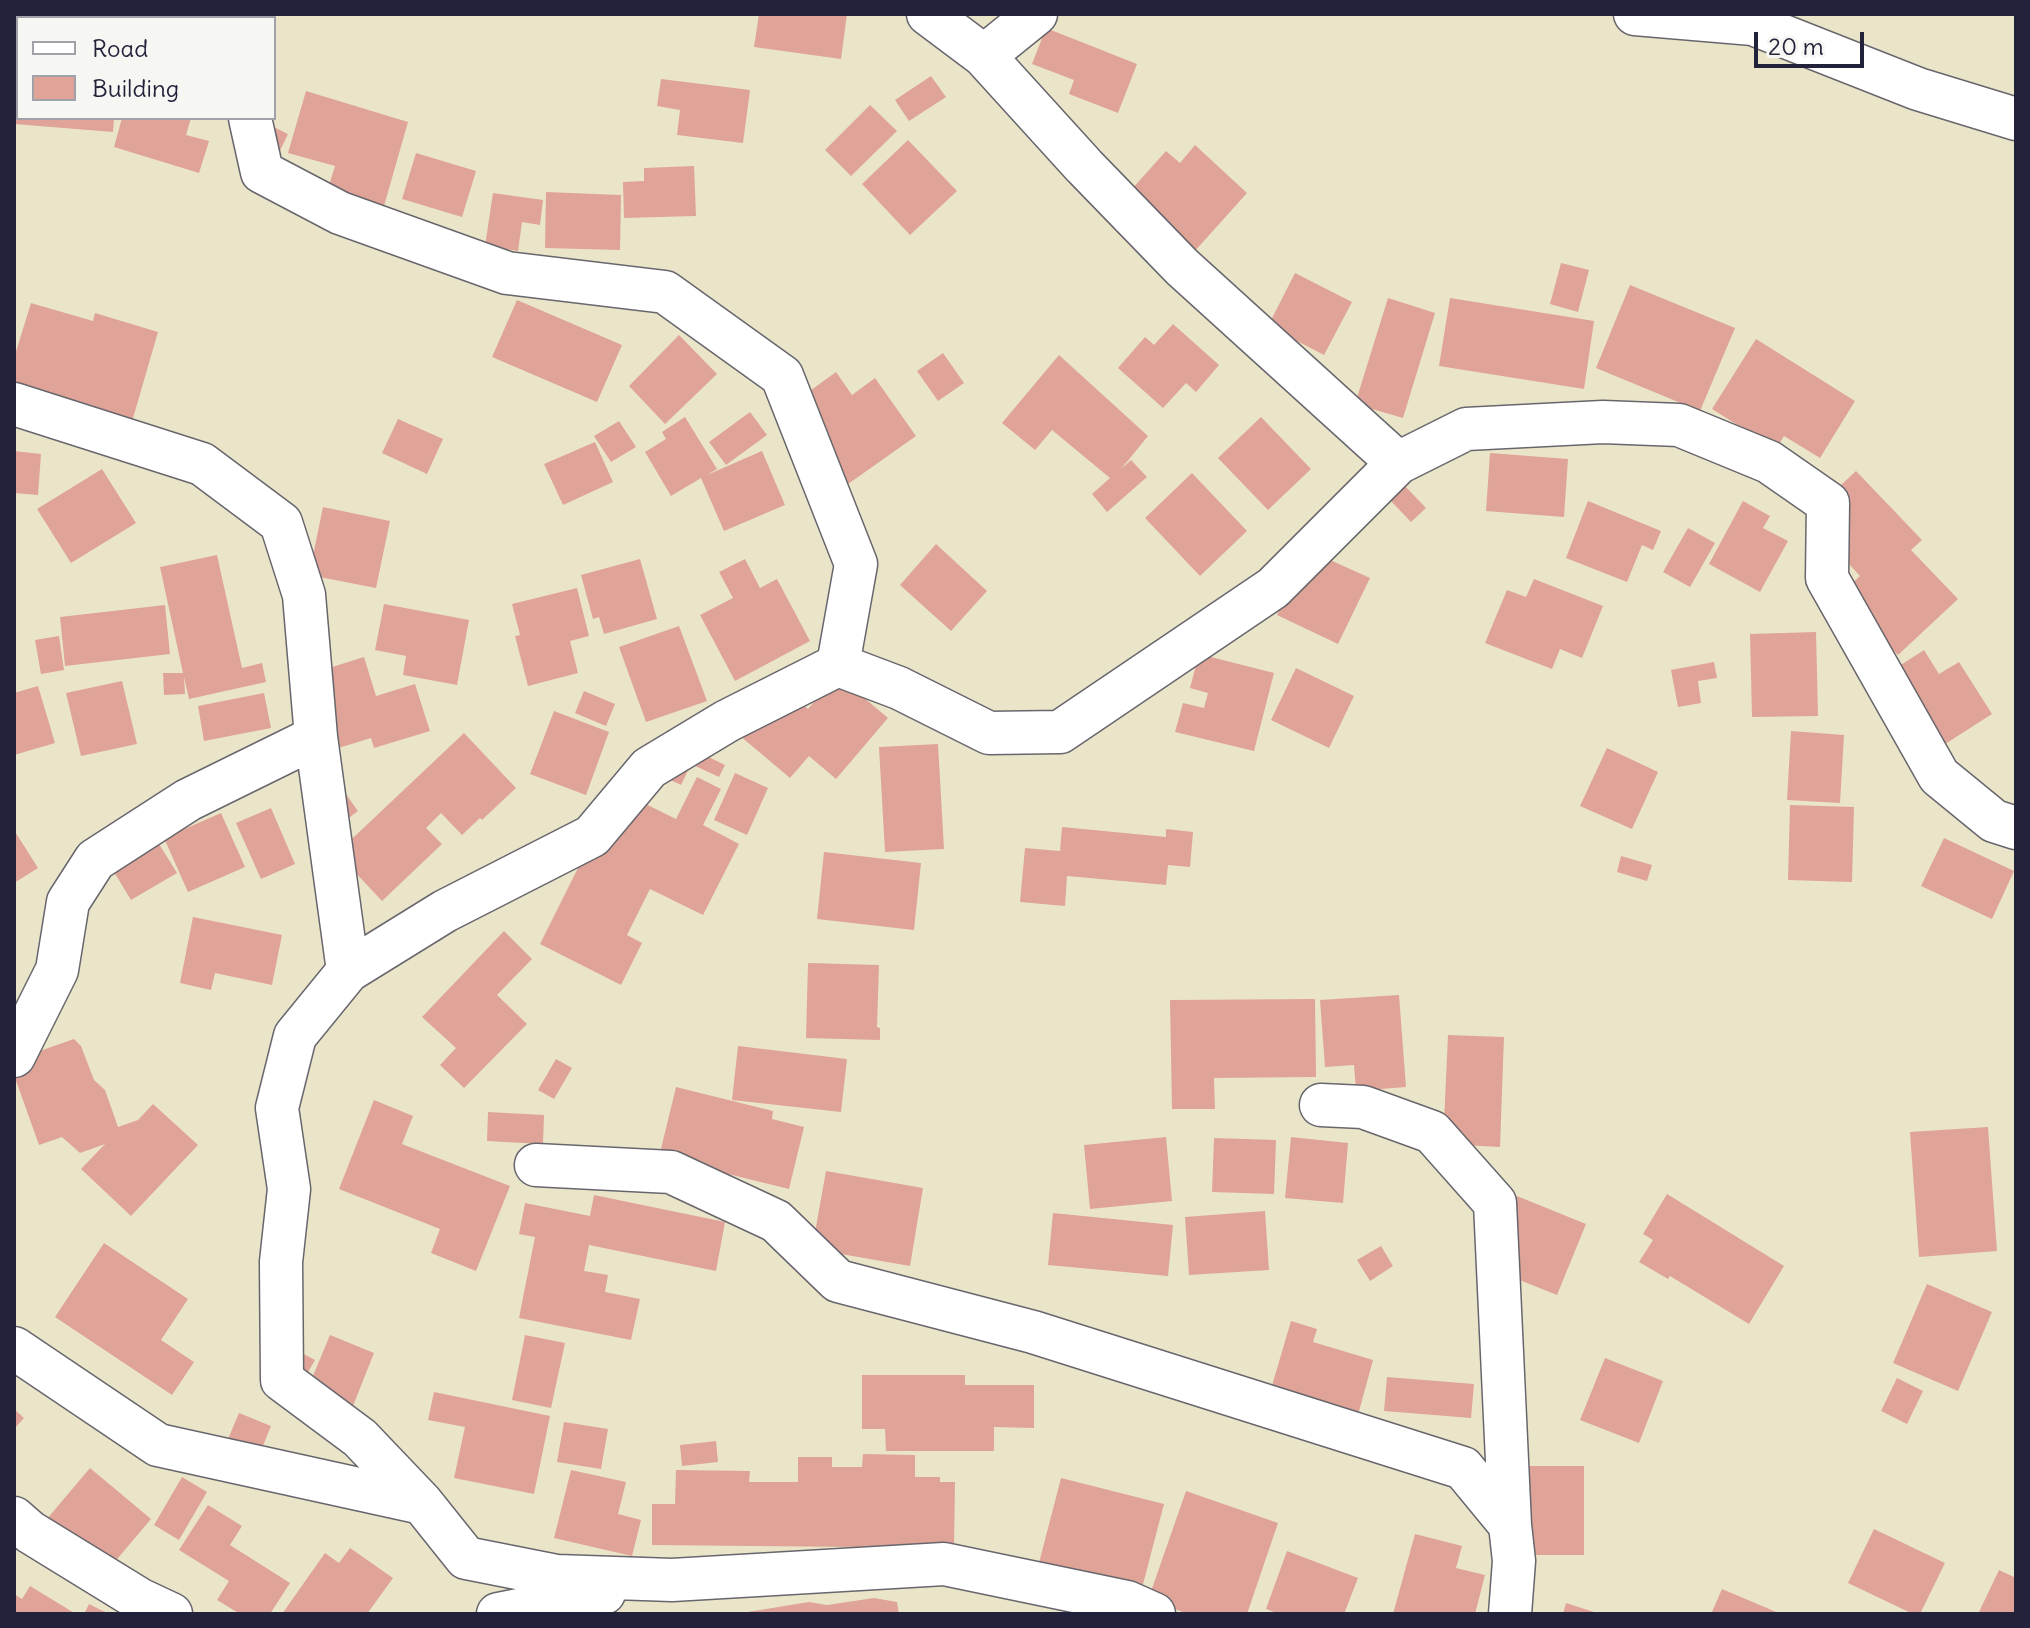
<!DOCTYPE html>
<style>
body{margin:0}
#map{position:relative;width:2030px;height:1628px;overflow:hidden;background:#eae5c9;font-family:Delius,sans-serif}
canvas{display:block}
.frame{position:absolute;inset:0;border:16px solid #22223b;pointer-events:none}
.legend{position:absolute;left:16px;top:16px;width:260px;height:104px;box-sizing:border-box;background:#f6f6f2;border:2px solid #a1a1a9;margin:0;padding:10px 14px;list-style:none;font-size:24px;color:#22223b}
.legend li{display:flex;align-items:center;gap:16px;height:40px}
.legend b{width:40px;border:2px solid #a1a1a9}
.scale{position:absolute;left:1754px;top:32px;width:110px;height:36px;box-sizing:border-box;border:4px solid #22223b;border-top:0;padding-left:10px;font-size:24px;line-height:28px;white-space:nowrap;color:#22223b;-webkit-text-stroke:6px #f6f6f2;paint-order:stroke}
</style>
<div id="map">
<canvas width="2030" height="1628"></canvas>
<div class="frame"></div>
<ul class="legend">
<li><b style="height:10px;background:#fff"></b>Road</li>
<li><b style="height:22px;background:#dfa497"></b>Building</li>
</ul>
<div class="scale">20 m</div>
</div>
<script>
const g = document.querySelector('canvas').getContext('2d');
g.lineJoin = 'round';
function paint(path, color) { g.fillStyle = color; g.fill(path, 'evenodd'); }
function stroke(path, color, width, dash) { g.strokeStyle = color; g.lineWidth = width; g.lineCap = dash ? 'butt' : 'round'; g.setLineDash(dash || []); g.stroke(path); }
const building = new Path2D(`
 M759,14H847L841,59L754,47Z
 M1046,28L1137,64L1118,113L1069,94L1074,80L1032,64Z
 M14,63L18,64V118H114L113,132L14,124Z
 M931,76L946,97L909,121L895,100Z
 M661,79L750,90L743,143L677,135L680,110L657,106Z
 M306,91L408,122L384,206L328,189L335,166L288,153Z
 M870,105L897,131L851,176L825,150Z
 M122,118H191L186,135L209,141L199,173L114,147Z
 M259,120L288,134L275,161Z
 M908,140L957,191L910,235L862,184Z
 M1195,145L1247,193L1185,262L1131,190L1166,151L1180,163Z
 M416,153L476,171L462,217L402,199Z
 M694,166L696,216L624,218L623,182L644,181V168Z
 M546,192L621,195L620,250L545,248Z
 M493,193L543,200L540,225L522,222L518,251L485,246Z
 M1561,263L1589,270L1578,312L1550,304Z
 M1295,273L1352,302L1324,355L1268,326Z
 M1630,285L1735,328L1700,411L1596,368Z
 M1388,298L1435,313L1403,418L1355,404Z
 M1450,298L1594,321L1584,389L1439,366Z
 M517,300L622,345L597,402L492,357Z
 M31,303L93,321L95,313L158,332L131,425L14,390V358Z
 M1173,324L1219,365L1196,392L1186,383L1163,408L1118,368L1145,337L1154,345Z
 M679,335L717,374L665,424L629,386Z
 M1756,339L1855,401L1820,458L1784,436L1776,449L1712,409Z
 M943,353L964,383L938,401L917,371Z
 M1059,355L1148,436L1121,469L1131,460L1147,477L1107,512L1092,494L1110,478L1052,430L1035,450L1002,423Z
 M836,372L852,395L875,378L916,436L841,489L785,409Z
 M750,412L767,435L726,465L709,442Z
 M685,417L717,469L707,475L762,451L785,505L724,531L701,478L671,496L645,452L666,439L662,432Z
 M1261,417L1311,469L1268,510L1218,458Z
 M398,419L443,439L427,474L382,453Z
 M619,421L636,447L611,462L594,436Z
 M595,442L613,482L563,505L544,464Z
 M14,451L41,454L38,495L14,493Z
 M1490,453L1568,459L1564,517L1486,511Z
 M102,469L136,523L71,563L37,509Z
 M1856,471L1922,540L1911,550L1958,599L1898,655L1840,594L1860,576L1826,539V499Z
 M1192,473L1247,531L1200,576L1145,518Z
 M1405,486L1426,508L1411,522L1390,500Z
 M1588,501L1661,531L1653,550L1642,545L1627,582L1566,558Z
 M1743,501L1770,516L1763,528L1788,541L1760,592L1709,564Z
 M323,507L390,521L376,588L309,575Z
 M1688,528L1715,543L1690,587L1663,572Z
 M936,544L987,591L951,631L900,585Z
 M1308,550L1370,578L1338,644L1277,615Z
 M217,555L242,668L262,663L266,682L189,699L184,677L185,694L164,695L163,673H183L160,567Z
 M640,559L657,619L604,634L599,617L593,619L581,575Z
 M745,559L760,588L777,579L810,641L735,681L700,615L733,598L719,572Z
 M1534,579L1603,606L1582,658L1560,649L1552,669L1485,643L1507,590L1526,597Z
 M577,588L589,636L570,641L578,673L528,686L515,636L520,635L512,604Z
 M384,604L469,620L457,685L403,675L406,656L375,650Z
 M165,605L170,654L65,666L60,617Z
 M679,626L707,701L646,722L619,647Z
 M1816,632L1818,716L1752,717L1750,634Z
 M59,636L64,670L41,674L35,640Z
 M1924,650L1939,674L1959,662L1992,714L1942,746L1893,670Z
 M1199,654L1274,673L1254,751L1175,732L1183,703L1204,708L1208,693L1190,688Z
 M364,657L376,696L415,684L430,731L374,748L371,738L332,750L307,675Z
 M1714,662L1717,678L1698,681L1701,703L1678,707L1671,670Z
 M1296,668L1354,696L1329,748L1271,720Z
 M837,675L888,718L836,779L809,756L790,778L739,735L781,686L808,709Z
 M122,681L137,744L81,756L66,693Z
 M38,686L55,743L14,755V693Z
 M584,691L615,704L606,726L575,713Z
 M264,693L271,728L204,741L198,706Z
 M554,711L609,732L586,795L530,774Z
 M1791,731L1844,735L1840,803L1787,800Z
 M464,733L516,788L482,820L480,818L462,835L441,813L426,828L442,844L382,901L337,853Z
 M680,743L725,765L719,777L691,764L681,785L664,777Z
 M938,744L944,849L885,852L879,747Z
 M1607,748L1658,772L1632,829L1580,806Z
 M735,773L768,788L747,835L714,820Z
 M697,777L721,789L703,825L739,844L703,915L650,889L627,935L642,943L621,985L540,944L580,864L613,788L676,819Z
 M338,783L358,811L338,826Z
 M1790,805L1854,807L1852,882L1788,880Z
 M271,808L295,864L261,879L236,823Z
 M221,813L245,867L188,892L164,838Z
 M146,823L177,873L131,900L114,872Z
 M1062,827L1166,837V829L1193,832L1190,867L1168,865L1166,885L1067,876L1065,906L1020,902L1025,848L1060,851Z
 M14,830L38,868L14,883Z
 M1944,838L2014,871L1992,919L1921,886Z
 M824,852L921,863L914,930L817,919Z
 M1621,856L1652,865L1647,881L1617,872Z
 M193,917L282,935L272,985L215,973L211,990L180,983Z
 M504,931L532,959L497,995L527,1024L464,1088L440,1065L456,1048L422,1017Z
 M808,963L879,965L877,1027L880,1028V1040L806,1038Z
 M1399,995L1406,1087L1356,1091L1354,1065L1325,1067L1320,1000Z
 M1315,999L1316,1077L1214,1078L1215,1109H1172L1170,1000Z
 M1448,1035L1504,1037L1500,1147L1443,1144Z
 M74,1039L81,1046L94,1080L105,1090L118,1127L138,1120L153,1104L198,1145L131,1216L81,1169L105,1144L80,1153L62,1137L39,1145L14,1075L31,1054Z
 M738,1046L847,1059L841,1112L732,1100Z
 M556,1059L572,1068L554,1099L538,1090Z
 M676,1087L773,1111L772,1119L804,1127L789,1189L659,1157Z
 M374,1100L413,1116L402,1144L510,1186L476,1271L431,1253L440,1229L339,1189Z
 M488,1112L544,1115L543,1144L487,1141Z
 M1988,1127L1997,1251L1919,1257L1910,1132Z
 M1166,1137L1172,1201L1090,1209L1084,1145Z
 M1291,1137L1348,1143L1343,1203L1285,1198Z
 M1214,1138L1276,1140L1274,1194L1212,1192Z
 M826,1171L923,1188L910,1266L812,1249Z
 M1507,1192L1586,1224L1557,1295L1492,1269Z
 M1667,1194L1784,1266L1749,1324L1670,1276L1668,1279L1639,1262L1653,1240L1643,1234Z
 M594,1195L725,1222L716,1271L589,1245L584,1271L608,1275L605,1292L640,1299L631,1340L519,1318L535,1237L519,1234L525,1203L590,1216Z
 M1265,1211L1269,1270L1189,1275L1185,1217Z
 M1053,1213L1173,1225L1168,1276L1048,1265Z
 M104,1243L188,1299L161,1340L194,1362L172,1395L55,1317Z
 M1381,1246L1393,1266L1370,1281L1357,1260Z
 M1927,1284L1992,1312L1958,1391L1893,1363Z
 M1291,1321L1317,1329L1313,1342L1373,1360L1358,1415L1271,1389Z
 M330,1335L374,1353L353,1406L308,1388Z
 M525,1335L565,1343L551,1408L512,1400Z
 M296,1350L315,1360L300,1386Z
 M1605,1358L1663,1381L1639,1443L1580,1420Z
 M862,1375H965V1385H1034V1428L994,1427V1451H886L885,1429H862Z
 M1387,1377L1474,1384L1471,1418L1384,1411Z
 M1897,1378L1923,1391L1907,1424L1881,1411Z
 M434,1392L550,1416L534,1494L454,1478L465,1427L428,1420Z
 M14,1409L24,1418L14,1429Z
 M239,1413L271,1426L260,1453L228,1439Z
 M564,1422L608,1429L601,1469L557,1462Z
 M716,1441L718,1462L682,1466L680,1445Z
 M863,1454L915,1455V1477H940V1482H955L954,1548L652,1545V1504H675L676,1470L750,1471L749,1482H798V1457H832V1467H862Z
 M1506,1466H1584V1555H1506Z
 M90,1468L151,1519L107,1571L46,1520Z
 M571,1470L626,1482L618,1514L641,1520L632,1556L554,1538Z
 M182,1477L207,1492L179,1540L154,1525Z
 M1061,1478L1164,1504L1142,1588L1039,1563Z
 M1186,1491L1278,1523L1247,1614H1189L1148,1600Z
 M208,1505L242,1526L230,1545L290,1583L270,1614H240L217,1600L229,1581L179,1550Z
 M1874,1529L1945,1563L1920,1614H1913L1848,1583Z
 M1415,1534L1462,1546L1456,1568L1485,1575L1475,1614H1393Z
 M350,1548L393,1578L367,1614H282L325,1553L339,1563Z
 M1287,1551L1358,1578L1344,1614L1322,1612V1614H1279L1266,1609Z
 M1999,1570L2016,1578V1614H1978Z
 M30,1586L76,1614H14V1594L22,1599Z
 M1722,1589L1781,1614H1711Z
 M874,1598L897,1602L899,1614H735L809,1602L827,1605Z
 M1566,1603L1597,1613V1614H1563Z
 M89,1604L109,1614H84Z`);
const street = new Path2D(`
 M928,14L984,56L1084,166L1182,267L1398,463
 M1635,14L1753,24L1918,89L2016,119
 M984,56L1036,14
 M250,118L262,172L340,213L507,273L665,292L782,376L856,564L838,665
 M14,404L202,464L281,523L304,595L316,737L348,971
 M14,1056L57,970L68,902L95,860L188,800L316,737
 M1321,1105L1363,1107L1432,1132L1495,1203L1510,1525
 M536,1165L671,1172L776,1221L838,1281L1033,1332L1463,1468L1510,1525L1514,1561L1510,1614
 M14,1348L158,1445L422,1503
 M14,1518L30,1532L139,1599L171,1614
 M498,1614L604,1593
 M1154,1614L1127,1602L944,1564L672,1580L557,1576L466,1558L422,1503L360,1438L282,1380L281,1262L289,1189L277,1108L295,1036L348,971L445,911L592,836L649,768L727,721L838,665L899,688L989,733L1060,732L1273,588L1398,463L1466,429L1603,422L1679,425L1769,462L1828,503L1827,578L1939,776L1994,821L2016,828`);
paint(building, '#dfa497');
stroke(street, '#68666d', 45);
stroke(street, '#fff', 42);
</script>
